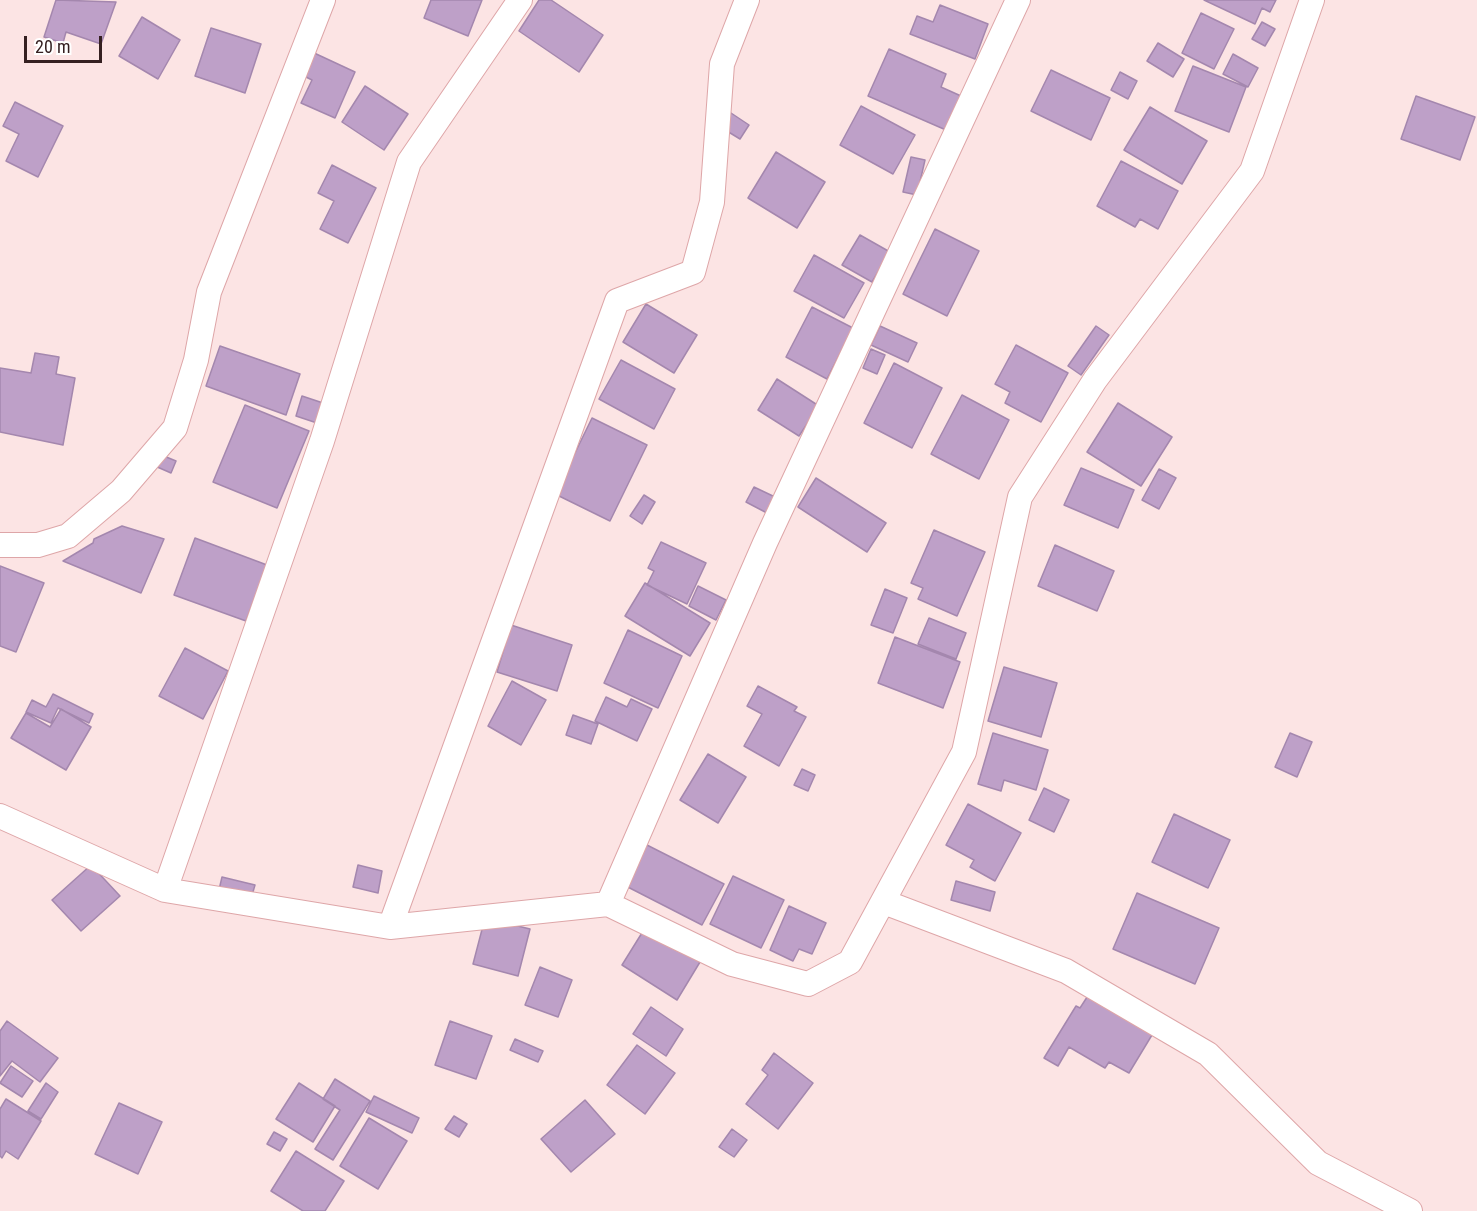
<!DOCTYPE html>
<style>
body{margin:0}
#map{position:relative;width:1477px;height:1211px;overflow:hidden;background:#fce4e4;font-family:"Roboto Condensed",sans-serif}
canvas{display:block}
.scale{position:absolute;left:24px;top:36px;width:78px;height:27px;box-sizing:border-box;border:3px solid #352021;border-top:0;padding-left:8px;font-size:18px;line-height:21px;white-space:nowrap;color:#352021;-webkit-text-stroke:4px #fff;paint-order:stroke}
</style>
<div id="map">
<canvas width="1477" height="1211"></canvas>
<div class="scale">20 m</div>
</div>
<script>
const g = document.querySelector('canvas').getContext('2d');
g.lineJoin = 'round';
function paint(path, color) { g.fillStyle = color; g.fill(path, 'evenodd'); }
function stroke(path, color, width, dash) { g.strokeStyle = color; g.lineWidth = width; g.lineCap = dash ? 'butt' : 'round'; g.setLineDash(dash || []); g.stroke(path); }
const building = new Path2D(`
 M56,0L116,2L101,44L66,32L63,43L44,37Z
 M431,0H482L468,36L424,18Z
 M539,0H551L603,35L579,72L519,31Z
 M1204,0H1276L1270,12L1262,8L1255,24Z
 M940,5L988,24L975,59L910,34L917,16L933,22Z
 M1201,13L1234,29L1214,69L1182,53Z
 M142,17L180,40L158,79L119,56Z
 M1262,22L1275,29L1265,46L1252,39Z
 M211,28L261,44L245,93L195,76Z
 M1158,43L1184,59L1173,77L1147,61Z
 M889,49L946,74L941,87L961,96L946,130L868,96Z
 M312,52L355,72L335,118L301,103L312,80L302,75Z
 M1233,54L1258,68L1248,87L1223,74Z
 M1193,66L1246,87L1229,132L1175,111Z
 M1051,70L1110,98L1091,140L1031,111Z
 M1120,72L1137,81L1128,99L1111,90Z
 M365,86L408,114L384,150L342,122Z
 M1416,96L1475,117L1460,160L1401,139Z
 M15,102L63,126L38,177L6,161L19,134L3,126Z
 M861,106L915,135L893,174L840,145Z
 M1150,107L1207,141L1182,184L1124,150Z
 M731,113L749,125L740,139L722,128Z
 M776,152L825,182L797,228L748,198Z
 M911,157L925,160L917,195L903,192Z
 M1121,161L1178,191L1158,229L1140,219L1135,227L1097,206Z
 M332,165L376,188L348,243L320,229L334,201L318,193Z
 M935,229L979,251L947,316L903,294Z
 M860,235L890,252L872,282L842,265Z
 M814,255L864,283L844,318L794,291Z
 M646,304L697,335L674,373L623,342Z
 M812,307L853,328L827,379L786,357Z
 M880,326L917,343L908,362L871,345Z
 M1096,326L1109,335L1081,375L1068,366Z
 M1016,345L1068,373L1041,422L1005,403L1010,392L995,384Z
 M220,346L300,374L286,415L206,386Z
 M871,349L885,355L877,374L863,368Z
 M35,353L59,357L56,374L75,378L63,445L0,432V368L31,373Z
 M621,360L675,389L654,429L599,399Z
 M894,363L942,388L912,448L864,423Z
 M777,379L819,406L799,436L758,410Z
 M962,395L1009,420L979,479L931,454Z
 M302,396L329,405L323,425L296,416Z
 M1118,403L1172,437L1141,486L1087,452Z
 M245,405L309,431L277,508L213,482Z
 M592,418L647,445L610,521L555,494Z
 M159,454L176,461L171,473L155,466Z
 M1081,468L1134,490L1118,528L1064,505Z
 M1159,469L1176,478L1159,509L1142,500Z
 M816,478L886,523L867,552L798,507Z
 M754,487L775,497L767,513L746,502Z
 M644,495L655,502L642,524L630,516Z
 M122,526L164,539L141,593L63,561L93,543L94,539Z
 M934,530L985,552L957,616L918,599L923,588L911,583Z
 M195,538L267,565L246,621L174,595Z
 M661,542L706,563L687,604L647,585L654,571L648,568Z
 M1055,545L1114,571L1097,611L1038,586Z
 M0,566L44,583L16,652L0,646Z
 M645,583L710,623L690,656L625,616Z
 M698,586L726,600L716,620L689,606Z
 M885,589L907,598L893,633L871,625Z
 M929,618L966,633L956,659L918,644Z
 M511,625L572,645L557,691L497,672Z
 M628,630L682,656L658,708L604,683Z
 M895,637L960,662L943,708L878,683Z
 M185,648L228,671L203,719L159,696Z
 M1004,667L1057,683L1041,737L988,721Z
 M512,681L546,700L521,745L488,726Z
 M758,686L797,707L794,711L806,717L779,766L744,746L762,714L747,706Z
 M53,694L93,714L89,723L58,708L51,723L26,712L32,700L46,707Z
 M606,697L627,707L631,699L652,709L637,741L595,721Z
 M61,709L91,727L66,770L11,738L26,713L50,727Z
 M573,715L598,724L591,744L566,735Z
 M993,733L1048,750L1036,790L1004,780L1001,791L978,784Z
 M1290,733L1312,742L1297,777L1275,767Z
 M708,754L746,777L718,823L680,800Z
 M802,769L815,775L808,791L794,785Z
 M1044,788L1069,800L1054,832L1029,820Z
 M968,804L1021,833L995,881L970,867L974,860L946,845Z
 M1174,814L1230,840L1208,888L1152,862Z
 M639,841L724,884L702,925L618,882Z
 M91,865L120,896L81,931L52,900Z
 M358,865L382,871L378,893L353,887Z
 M733,876L784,900L761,948L710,924Z
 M222,877L255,885L250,902L218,894Z
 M956,881L995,892L990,911L951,900Z
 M1137,893L1219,928L1195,984L1113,949Z
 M789,906L826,923L812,954L799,949L793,961L770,950Z
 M485,918L530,929L518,976L473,964Z
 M645,928L700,962L677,1000L622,965Z
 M540,967L572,980L558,1017L525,1005Z
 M1091,991L1155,1030L1129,1073L1109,1062L1105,1068L1069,1047L1058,1066L1044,1058L1076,1006L1080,1008Z
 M651,1007L683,1029L666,1056L633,1034Z
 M7,1021L58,1058L40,1082L12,1061L0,1076V1031Z
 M450,1021L492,1036L476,1079L435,1065Z
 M515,1039L543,1051L538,1062L510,1050Z
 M637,1045L675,1073L645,1114L607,1085Z
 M774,1053L813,1083L778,1129L746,1104L768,1075L762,1070Z
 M11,1066L33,1081L22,1097L0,1083Z
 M335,1079L370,1101L333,1160L315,1149L340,1110L323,1099Z
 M46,1083L58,1092L41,1119L28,1111Z
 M299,1083L335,1106L313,1142L276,1119Z
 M374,1096L419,1118L412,1133L366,1112Z
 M6,1099L41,1121L18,1159L6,1151L2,1158L0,1156V1109Z
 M585,1100L615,1134L571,1172L541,1139Z
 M119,1103L162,1122L138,1174L95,1154Z
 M454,1116L467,1124L459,1137L445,1129Z
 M369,1118L407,1141L378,1189L340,1166Z
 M732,1129L747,1140L734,1157L719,1147Z
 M274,1132L287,1139L280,1151L267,1144Z
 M296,1151L344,1181L325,1211H303L271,1191Z`);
const minor = new Path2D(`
 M0,545H38L68,536L121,491L175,428L196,360L209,292L323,0
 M0,816L165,890L390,927L608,904L765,543L1018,0
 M165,890L322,441L409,162L520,0
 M884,902L1066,971L1208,1054L1318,1163L1410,1211
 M608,904L732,964L808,984L850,962L964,752L1020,497L1095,380L1252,171L1312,0
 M390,927L617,301L693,272L712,202L722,64L747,0`);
paint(building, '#bea0c8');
stroke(building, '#a487ae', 1.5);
stroke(minor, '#dea6a8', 26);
stroke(minor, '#fff', 24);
</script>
